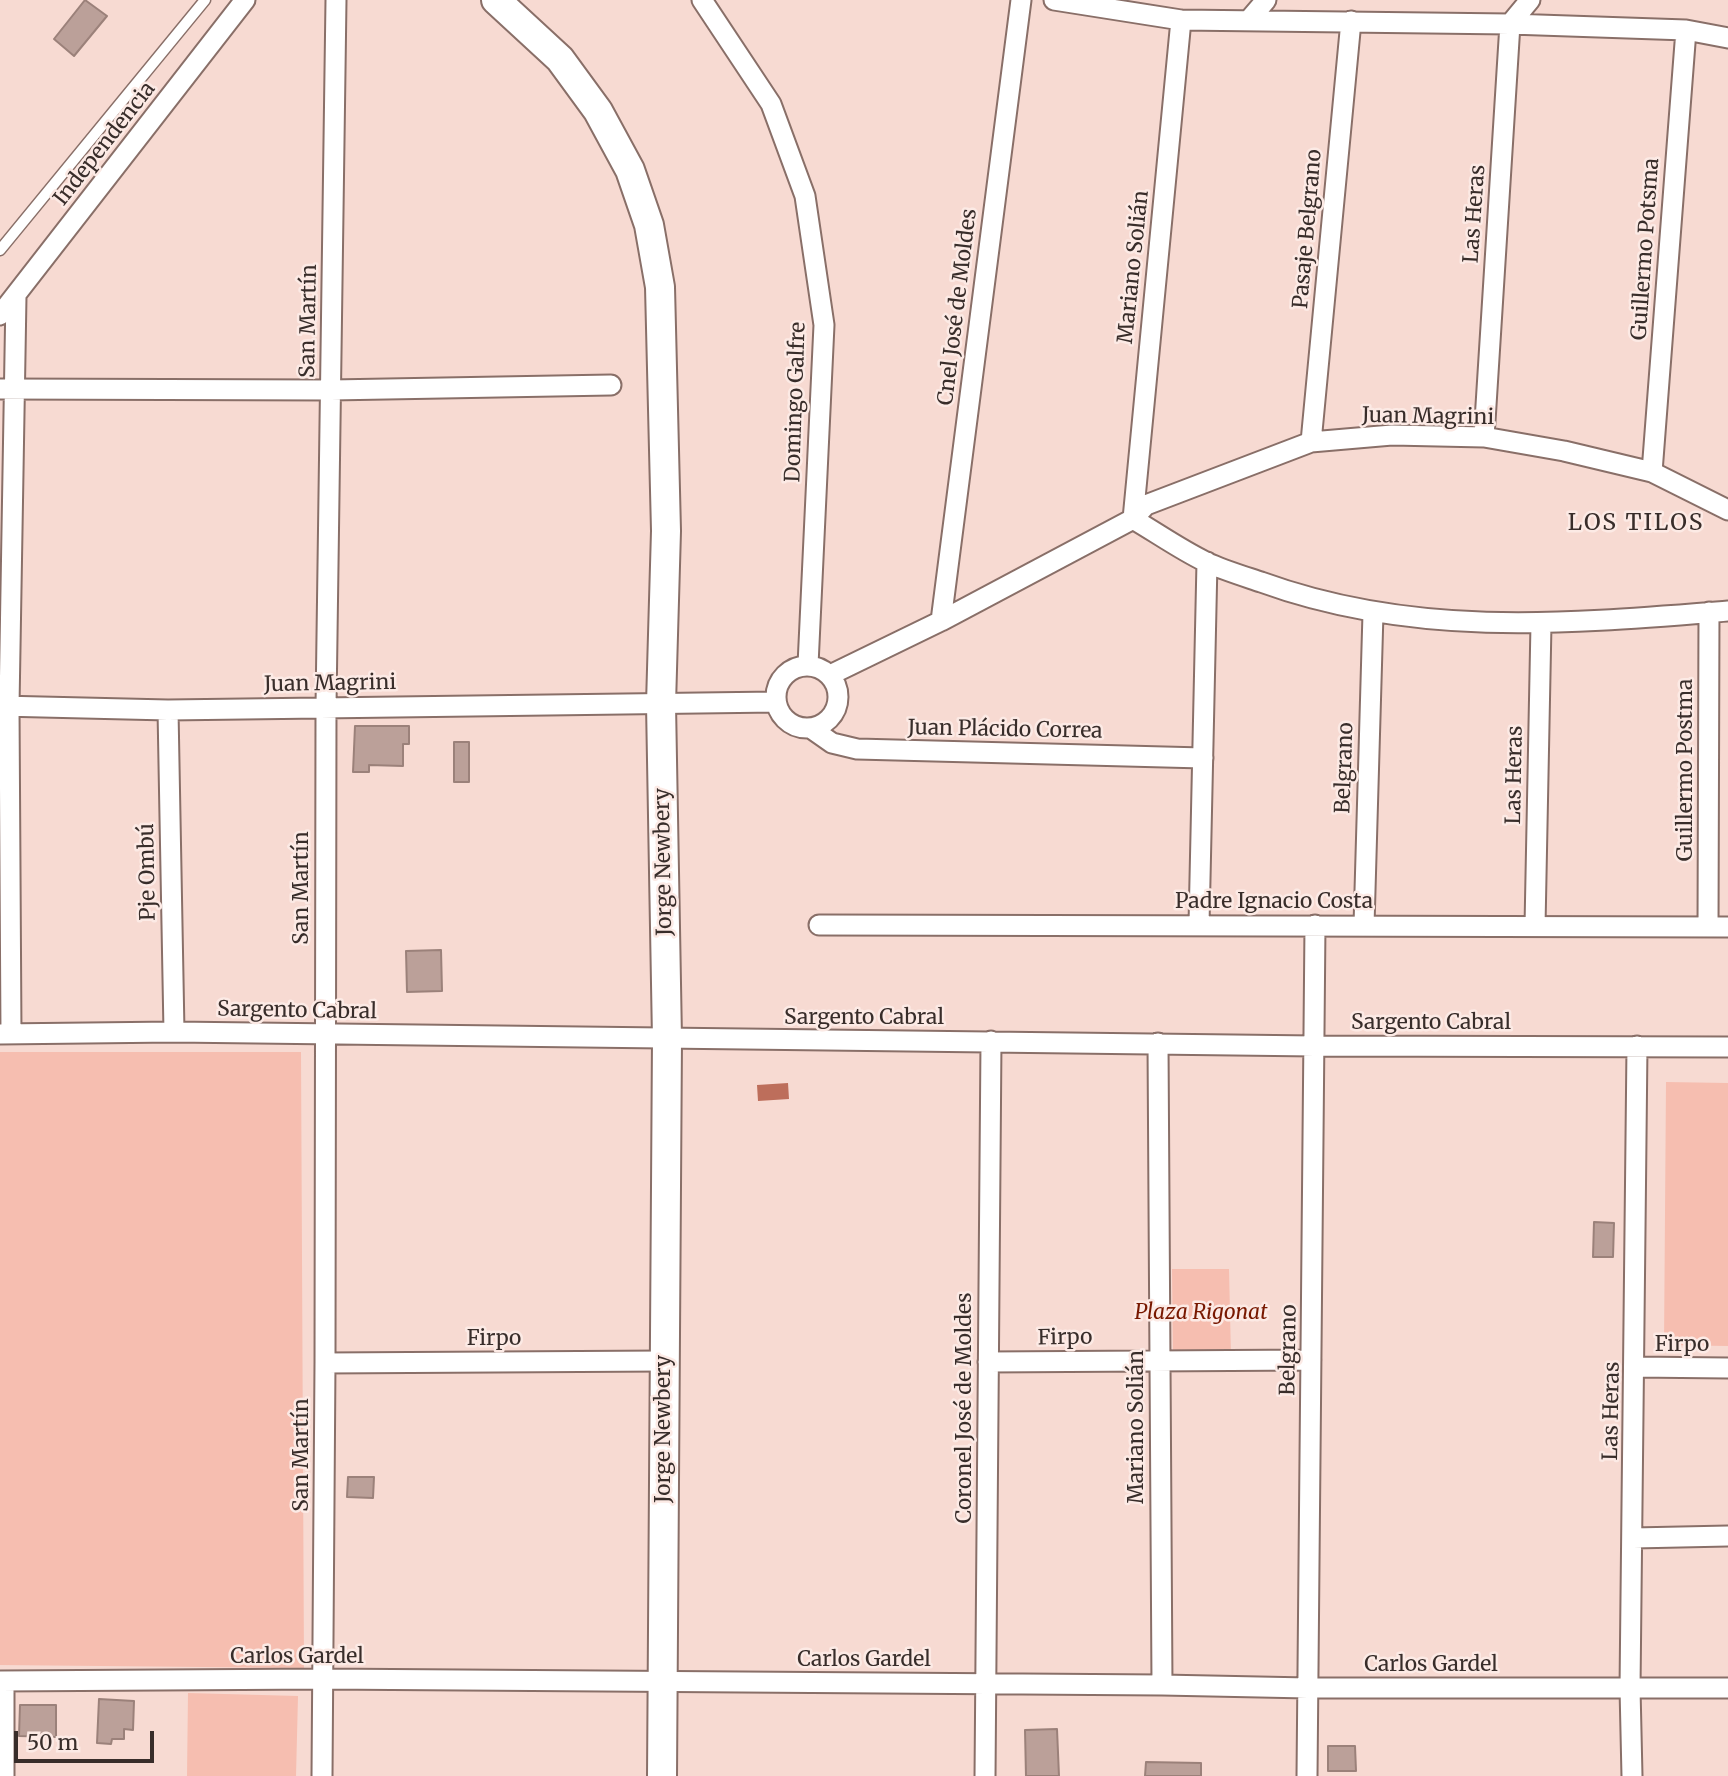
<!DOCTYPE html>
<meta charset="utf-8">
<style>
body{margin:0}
#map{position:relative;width:1728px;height:1776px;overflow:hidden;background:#f7dad2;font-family:Merriweather,serif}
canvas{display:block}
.scale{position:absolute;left:14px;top:1731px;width:140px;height:32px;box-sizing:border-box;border:4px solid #382d2a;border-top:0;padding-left:9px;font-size:21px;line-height:24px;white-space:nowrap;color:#382d2a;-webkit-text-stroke:5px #fceae5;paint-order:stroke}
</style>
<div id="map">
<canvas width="1728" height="1776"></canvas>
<div class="scale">50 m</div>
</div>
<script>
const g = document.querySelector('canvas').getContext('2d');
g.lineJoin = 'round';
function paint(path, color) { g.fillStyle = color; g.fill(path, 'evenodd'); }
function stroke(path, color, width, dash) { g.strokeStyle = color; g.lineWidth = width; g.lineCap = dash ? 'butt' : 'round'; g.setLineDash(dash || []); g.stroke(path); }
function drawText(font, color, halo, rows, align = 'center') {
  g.font = font + ' Merriweather,serif'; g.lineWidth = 5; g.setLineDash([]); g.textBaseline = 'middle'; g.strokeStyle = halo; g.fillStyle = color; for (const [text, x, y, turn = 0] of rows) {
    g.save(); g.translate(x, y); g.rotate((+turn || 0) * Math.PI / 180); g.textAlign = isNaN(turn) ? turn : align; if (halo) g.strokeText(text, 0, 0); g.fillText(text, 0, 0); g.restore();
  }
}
const green = new Path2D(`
 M0,1052H301L304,1668L0,1665Z
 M1666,1082L1728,1083V1346L1664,1345Z
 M1172,1269H1229L1231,1356L1173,1357Z
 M188,1693L298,1696L296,1776H187Z`);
const water = new Path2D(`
 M788,1083L789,1099L758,1101L757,1085Z`);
const building = new Path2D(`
 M85,0L107,16L74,56L54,39Z
 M355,726H409V744H403V766L369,765V772H353Z
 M454,742H469V782H454Z
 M441,950L442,991L407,992L406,951Z
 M1594,1222L1614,1223L1613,1257H1593Z
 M348,1477H374L373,1498L347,1497Z
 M99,1699L134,1701L133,1730L124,1729V1739H112L111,1744L97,1743Z
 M20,1705H56V1737L19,1736Z
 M1057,1729L1059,1776H1026L1025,1730Z
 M1328,1746H1355L1356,1771H1328Z
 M1146,1762L1201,1763V1776H1145Z`);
const lane = new Path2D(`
 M0,250L205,0`);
const street = new Path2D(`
 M702,0L771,104L805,196L824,325L808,665
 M1054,0L1181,20L1510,24L1686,30L1728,38
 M1181,20L1133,519C1157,533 1181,550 1206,562C1223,570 1243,576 1261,582C1415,638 1567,624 1728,611
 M1249,20L1266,0
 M0,315L245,0
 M0,389L331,390L611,385
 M1484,437L1510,24L1530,0
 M1311,442L1351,21
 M1652,472L1686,30
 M941,621L1021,0
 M776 697a31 31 0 1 1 62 0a31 31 0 1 1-62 0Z
 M830,675L941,621L1133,519L1146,505L1311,442L1392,435L1484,437L1564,451L1652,472L1728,510
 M0,706L168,710L776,702
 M168,710L174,1032
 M812,729L832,743L857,749L1203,758
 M1199,924L1207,562
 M819,925L1728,927
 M1364,925L1373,613
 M1535,926L1541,624
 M1708,927L1709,612
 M0,1034L174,1032L1315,1046L1728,1047
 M11,1034L9,706L16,296
 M1158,1043L1162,1685
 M988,1362L1311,1360
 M325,1363L664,1361
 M1635,1367L1728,1368
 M1633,1538L1728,1536
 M0,1681L322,1679L1162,1685L1308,1688H1728
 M4,1776V1682
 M322,1776L325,1363L326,706L336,0
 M985,1776L991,1041
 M1307,1776L1315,925
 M1632,1776L1630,1688L1637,1046`);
const secondary = new Path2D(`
 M496,0L560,59L598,111L630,170L649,225L660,287L666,531L661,704L667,1039L662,1776`);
const streetNames = [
 ["Independencia",105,144,-52],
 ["Las Heras",1475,214,-86],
 ["Pasaje Belgrano",1308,229,-85],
 ["Guillermo Potsma",1646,249,-86],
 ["Mariano Solián",1134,267,-84],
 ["Cnel José de Moldes",958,307,-83],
 ["San Martín",309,321,-89],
 ["Domingo Galfre",796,402,-88],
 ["Juan Magrini",1428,417,1],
 ["Juan Magrini",330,684,-1],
 ["Juan Plácido Correa",1005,730,1],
 ["Belgrano",1345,768,-88],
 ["Guillermo Postma",1686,770,-90],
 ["Las Heras",1515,775,-89],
 ["Jorge Newbery",664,862,-91],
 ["Pje Ombú",148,872,-91],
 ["San Martín",302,888,-90],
 ["Padre Ignacio Costa",1274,902],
 ["Sargento Cabral",297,1011,1],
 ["Sargento Cabral",864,1018],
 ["Sargento Cabral",1431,1023],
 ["Firpo",1065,1338,-1],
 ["Firpo",494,1339],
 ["Firpo",1682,1345],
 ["Belgrano",1289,1350,-89],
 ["Coronel José de Moldes",965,1408,-90],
 ["Las Heras",1612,1411,-89],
 ["Mariano Solián",1137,1427,-90],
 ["Jorge Newbery",664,1429,-90],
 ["San Martín",302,1455,-90],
 ["Carlos Gardel",297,1657],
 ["Carlos Gardel",864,1660],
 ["Carlos Gardel",1431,1665]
];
const parkNames = [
 ["Plaza Rigonat",1201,1313]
];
const neighbourhoodNames = [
 ["LOS TILOS",1636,523]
];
paint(green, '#f6beb0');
paint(water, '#bd6e5b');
paint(building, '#bba099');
stroke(building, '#9b817a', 2);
stroke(lane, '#896f68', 13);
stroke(street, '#896f68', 23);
stroke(secondary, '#896f68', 32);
stroke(lane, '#fff', 10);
stroke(street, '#fff', 19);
stroke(secondary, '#fff', 28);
drawText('21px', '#382d2a', '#fceae5', streetNames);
drawText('italic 21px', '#781800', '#fceae5', parkNames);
g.letterSpacing = '2px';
drawText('23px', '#382d2a', '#fceae5', neighbourhoodNames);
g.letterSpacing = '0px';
</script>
